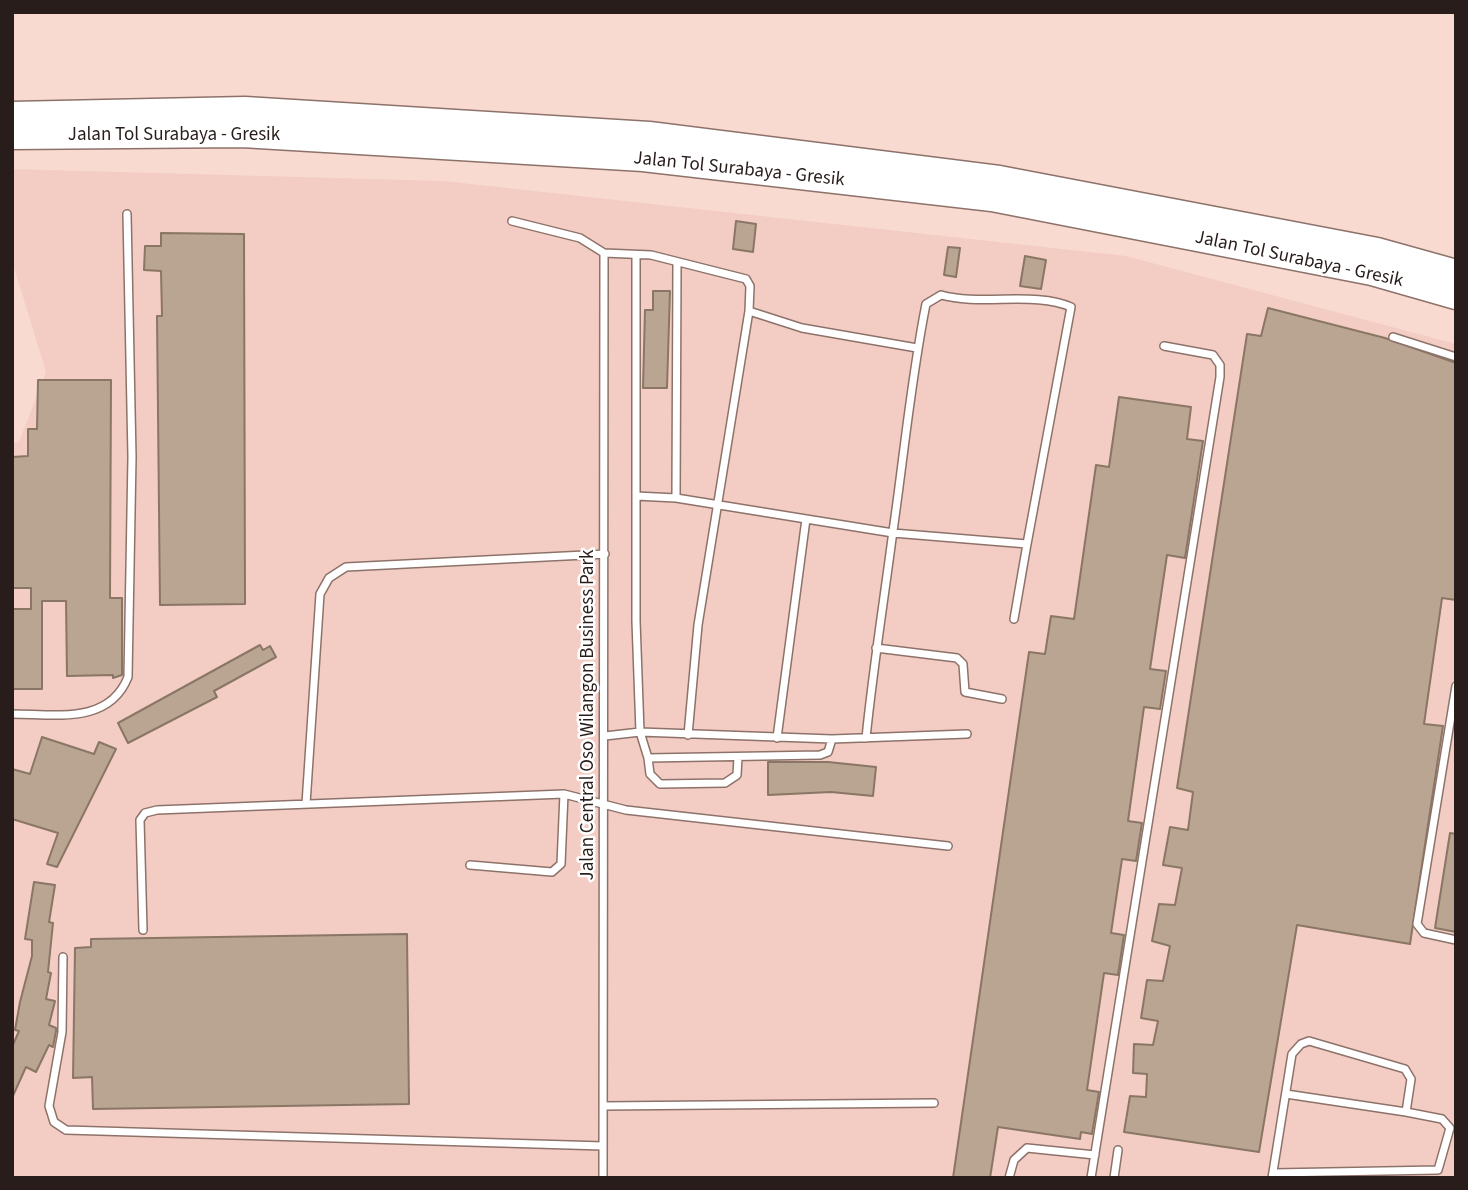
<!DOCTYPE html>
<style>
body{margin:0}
#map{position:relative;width:1468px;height:1190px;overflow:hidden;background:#f8dad1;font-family:"Source Sans 3",sans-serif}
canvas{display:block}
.frame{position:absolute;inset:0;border:14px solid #281d1a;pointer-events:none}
</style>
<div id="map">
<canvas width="1468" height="1190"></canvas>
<div class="frame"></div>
</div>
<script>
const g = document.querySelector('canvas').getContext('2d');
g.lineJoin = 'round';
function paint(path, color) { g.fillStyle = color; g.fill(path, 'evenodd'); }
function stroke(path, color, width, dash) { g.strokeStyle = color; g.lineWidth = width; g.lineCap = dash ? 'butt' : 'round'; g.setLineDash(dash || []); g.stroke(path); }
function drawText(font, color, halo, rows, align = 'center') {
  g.font = font + ' "Source Sans 3",sans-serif'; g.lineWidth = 5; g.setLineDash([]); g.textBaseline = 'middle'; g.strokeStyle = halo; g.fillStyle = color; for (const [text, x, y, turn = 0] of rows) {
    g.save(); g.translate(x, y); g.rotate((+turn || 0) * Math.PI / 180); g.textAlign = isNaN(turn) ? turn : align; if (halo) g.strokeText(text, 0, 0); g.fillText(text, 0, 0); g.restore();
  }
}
const built = new Path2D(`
 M12,169L443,181L1126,256L1456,344V1178H12V443L19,442L46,372L12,261Z`);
const building = new Path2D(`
 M736,221L756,224L753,252L733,249Z
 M161,233L244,234L245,604L160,605L157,316H162L161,271L144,270L145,246H161Z
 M948,247L960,248L956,277L944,275Z
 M1025,256L1046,260L1041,289L1020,286Z
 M653,291H670L667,388H643L645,310H653Z
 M1268,308L1385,338L1456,363V600L1442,598L1424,724L1443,726L1410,944L1297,925L1259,1152L1124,1132L1130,1096L1146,1097L1147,1074L1133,1073L1134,1044L1153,1045L1158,1021L1141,1018L1147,980L1163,981L1170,946L1152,941L1159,904L1175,905L1182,868L1163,865L1170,827L1188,830L1193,792L1177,788L1247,334L1261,336Z
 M38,380H111L110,598H122V675L113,678V675L67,676L66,601H42V689H12V609H31V588H12V457L28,456V429H37Z
 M1119,397L1191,407L1187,439L1203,441L1185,558L1167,555L1150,669L1166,671L1160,709L1144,707L1128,821L1142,823L1136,861L1122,859L1111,933L1124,935L1118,975L1104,973L1087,1090L1099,1092L1092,1134L1081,1132L1080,1139L998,1127L990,1178H953L1029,652L1045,654L1051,616L1074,619L1096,465L1109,467Z
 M260,645L263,650L270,646L276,657L214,691L217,697L128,743L118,723Z
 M42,737L94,754L99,742L116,749L57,867L47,864L58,833L12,819V769L30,774Z
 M768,762H828L876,767L873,796L831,792L768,795Z
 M1450,833L1456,834V932L1435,928Z
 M34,882L55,885L49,922L53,923L48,972L51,973L46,999L55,1001L49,1025L56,1028V1031L53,1047L49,1045L36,1072L26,1067L12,1098V1047L19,1031L15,1030L20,1002L32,956V940L25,939Z
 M407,934L409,1104L93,1109L92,1077L73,1078L75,948L91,947V939Z`);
const lane = new Path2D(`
 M512,221L580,238L604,253L651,255L746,279L750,286L749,311L802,328L917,348
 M636,255V621L640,732L648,758L820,755L828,752L832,739
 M1393,337L1456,357
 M636,496L676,498L893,533L1027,544L1071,307C1036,291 980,306 941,295L926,304C911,379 904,455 893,531C884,600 873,669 866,738
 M676,498L677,264
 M1014,619L1027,544
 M876,648L957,658L963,664L965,692L1002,699
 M1456,686L1417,924L1424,933L1456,940
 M12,714C55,714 109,725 128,677L132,457L127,214
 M688,735L698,625L749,311
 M605,736L640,732L832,739L967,734
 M777,738L806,519
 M648,758L650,774L660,784L725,783L737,775L738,757
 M306,804L320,594L329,578L346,567L605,554
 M470,865L552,872L561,864L564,794
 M143,930L140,820L145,813L157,810L564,794L626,810L948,846
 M63,957L62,1032L49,1106L54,1122L66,1130L603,1146
 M1286,1094L1406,1112
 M603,1106L934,1103
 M603,1178L604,253
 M1009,1178L1014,1160L1027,1148L1095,1155
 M1091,1178L1220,377V365L1213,355L1164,346
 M1114,1178L1118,1150
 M1272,1178L1292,1054L1301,1044L1309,1041L1405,1069L1411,1079L1406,1112L1442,1119L1450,1128L1438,1170L1274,1173`);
const highway = new Path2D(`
 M12,115L245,110L649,135L999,179L1377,251L1456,273
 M12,136L242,134L643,158L992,198L1372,272L1456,296`);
const streetNames = [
 ["Jalan Tol Surabaya - Gresik",174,136],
 ["Jalan Tol Surabaya - Gresik",739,170,6],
 ["Jalan Tol Surabaya - Gresik",1299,260,12],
 ["Jalan Central Oso Wilangon Business Park",589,715,-90]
];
paint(built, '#f3cdc3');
paint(building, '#baa593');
stroke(building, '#8a7664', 2);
stroke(lane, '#8d726a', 10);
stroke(highway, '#8d726a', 29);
stroke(lane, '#fff', 7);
stroke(highway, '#fff', 26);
drawText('19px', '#281d1a', '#fff', streetNames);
</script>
